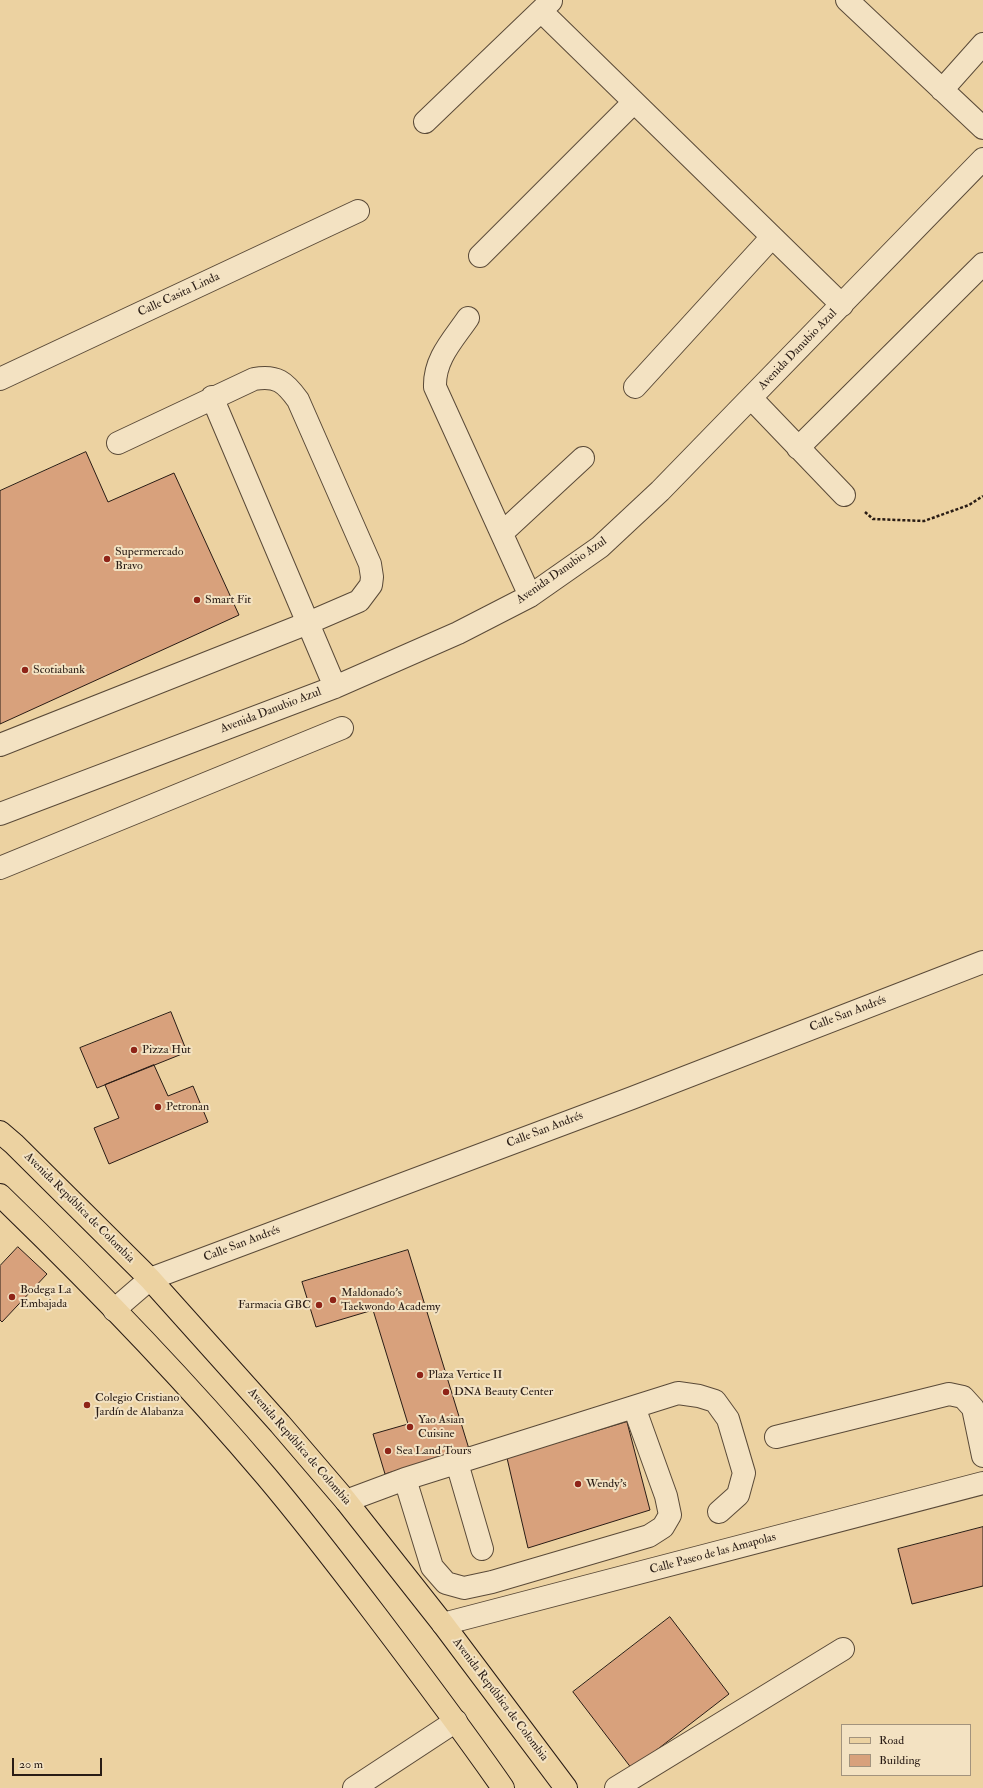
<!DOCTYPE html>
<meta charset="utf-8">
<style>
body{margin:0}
#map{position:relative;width:983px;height:1788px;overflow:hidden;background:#ecd2a1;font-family:"IM FELL Double Pica",serif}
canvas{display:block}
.legend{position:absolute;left:841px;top:1724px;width:130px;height:52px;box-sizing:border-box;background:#f3e2c2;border:1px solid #a2937d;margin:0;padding:5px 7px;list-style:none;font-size:12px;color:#291c15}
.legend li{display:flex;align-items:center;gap:8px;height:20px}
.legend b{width:20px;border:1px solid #a2937d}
.scale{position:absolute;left:12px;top:1758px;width:90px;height:18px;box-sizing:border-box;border:2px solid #291c15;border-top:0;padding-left:5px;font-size:12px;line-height:14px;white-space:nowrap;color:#291c15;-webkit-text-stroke:3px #f3e2c2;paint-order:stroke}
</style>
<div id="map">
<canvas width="983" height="1788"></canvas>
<ul class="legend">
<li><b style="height:5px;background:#ecd2a1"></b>Road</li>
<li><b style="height:11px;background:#d8a17c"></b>Building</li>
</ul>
<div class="scale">20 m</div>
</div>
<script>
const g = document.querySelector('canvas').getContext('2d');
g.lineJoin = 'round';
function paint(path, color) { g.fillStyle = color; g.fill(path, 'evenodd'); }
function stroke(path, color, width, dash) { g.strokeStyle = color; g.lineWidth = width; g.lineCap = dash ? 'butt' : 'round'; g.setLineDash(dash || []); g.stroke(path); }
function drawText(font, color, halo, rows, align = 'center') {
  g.font = font + ' "IM FELL Double Pica",serif'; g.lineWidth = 4; g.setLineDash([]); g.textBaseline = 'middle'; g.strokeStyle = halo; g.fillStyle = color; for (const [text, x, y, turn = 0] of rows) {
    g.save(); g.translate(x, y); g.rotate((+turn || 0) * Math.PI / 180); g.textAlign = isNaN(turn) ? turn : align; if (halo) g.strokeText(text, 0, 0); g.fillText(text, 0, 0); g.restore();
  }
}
const building = new Path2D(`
 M86,452L108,502L174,473L239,615L0,724V491Z
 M171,1012L187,1052L97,1088L80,1048Z
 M154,1065L168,1096L193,1086L208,1122L109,1164L94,1128L119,1118L105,1085Z
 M18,1247L47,1274L2,1322L0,1320V1266Z
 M408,1250L469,1449L385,1474L373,1434L408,1424L373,1310L316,1327L302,1282Z
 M627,1422L650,1510L528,1548L507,1458Z
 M983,1527V1586L912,1604L898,1549Z
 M670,1617L729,1694L632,1769L573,1692Z`);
const path = new Path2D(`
 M865,512L873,519L924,521L969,505L983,496`);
const minor = new Path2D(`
 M847,0L983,128
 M541,11L842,305
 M942,90L983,44
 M425,122L551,1
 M480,256L634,102
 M468,318C453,340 434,359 435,387L530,596
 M0,379L358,211
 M635,387L772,237
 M212,397L335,687
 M751,398L844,495
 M798,448L983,264
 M502,533L583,458
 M0,745L308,623L359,601L371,585L372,577L370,564L298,400C285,382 277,375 254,379L118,443
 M0,814L335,687L458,633L530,596L600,547L660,491L983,159
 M0,868L342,728
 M114,1310L150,1279L632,1098L983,962
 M776,1437L949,1394L963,1397L973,1408L983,1456
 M457,1463L482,1549
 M405,1479L432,1567L446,1583L464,1588L492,1582L649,1536L663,1527L670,1515L666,1496L634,1407
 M346,1501L405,1479L678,1393L699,1396L715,1401L728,1419L744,1473L738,1495L719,1512
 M443,1624L983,1483
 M354,1788L456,1721
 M616,1788L843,1649`);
const major = new Path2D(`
 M0,1132L14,1144L150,1279L280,1424L346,1501L443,1624L566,1788
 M0,1195C92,1284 183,1378 266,1476C304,1521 340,1568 375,1614C419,1672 462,1729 503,1788`);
const markers = [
 [107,559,4,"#8f2418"],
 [197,600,4,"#8f2418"],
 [25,670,4,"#8f2418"],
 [134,1050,4,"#8f2418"],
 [158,1107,4,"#8f2418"],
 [12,1297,4,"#8f2418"],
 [333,1300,4,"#8f2418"],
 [319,1305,4,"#8f2418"],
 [420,1375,4,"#8f2418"],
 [446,1392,4,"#8f2418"],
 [87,1405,4,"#8f2418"],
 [410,1427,4,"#8f2418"],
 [388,1451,4,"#8f2418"],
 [578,1484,4,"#8f2418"]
];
const streetNames = [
 ["Calle Casita Linda",179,295,-25],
 ["Avenida Danubio Azul",798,350,-46],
 ["Avenida Danubio Azul",562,571,-35],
 ["Avenida Danubio Azul",271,711,-21],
 ["Calle San Andrés",848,1014,-21],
 ["Calle San Andrés",545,1130,-21],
 ["Avenida República de Colombia",79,1208,45],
 ["Calle San Andrés",242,1244,-21],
 ["Avenida República de Colombia",299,1447,49],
 ["Calle Paseo de las Amapolas",713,1554,-15],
 ["Avenida República de Colombia",500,1700,53]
];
const poiNames = [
 ["Supermercado",115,552],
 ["Bravo",115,566],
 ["Smart Fit",205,600],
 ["Scotiabank",33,670],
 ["Pizza Hut",142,1050],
 ["Petronan",166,1107],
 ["Bodega La",20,1290],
 ["Embajada",20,1304],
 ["Maldonado's",341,1293],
 ["Taekwondo Academy",341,1307],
 ["Farmacia GBC",311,1305,"right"],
 ["Plaza Vertice II",428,1375],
 ["DNA Beauty Center",454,1392],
 ["Colegio Cristiano",95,1398],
 ["Jardín de Alabanza",95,1412],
 ["Yao Asian",418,1420],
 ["Cuisine",418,1434],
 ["Sea Land Tours",396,1451],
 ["Wendy's",586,1484]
];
paint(building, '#d8a17c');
stroke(building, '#291c15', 1);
stroke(minor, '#5a4a38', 24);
stroke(major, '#291c15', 24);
stroke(path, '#291c15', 2.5, [3, 2]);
stroke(minor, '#f3e2c2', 22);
stroke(major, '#ecd2a1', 22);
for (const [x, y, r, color] of markers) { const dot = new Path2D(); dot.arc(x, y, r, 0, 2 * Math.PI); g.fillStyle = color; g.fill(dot); stroke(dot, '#f3e2c2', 1.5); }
drawText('12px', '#291c15', '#f3e2c2', streetNames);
drawText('12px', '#291c15', '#f3e2c2', poiNames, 'left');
</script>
